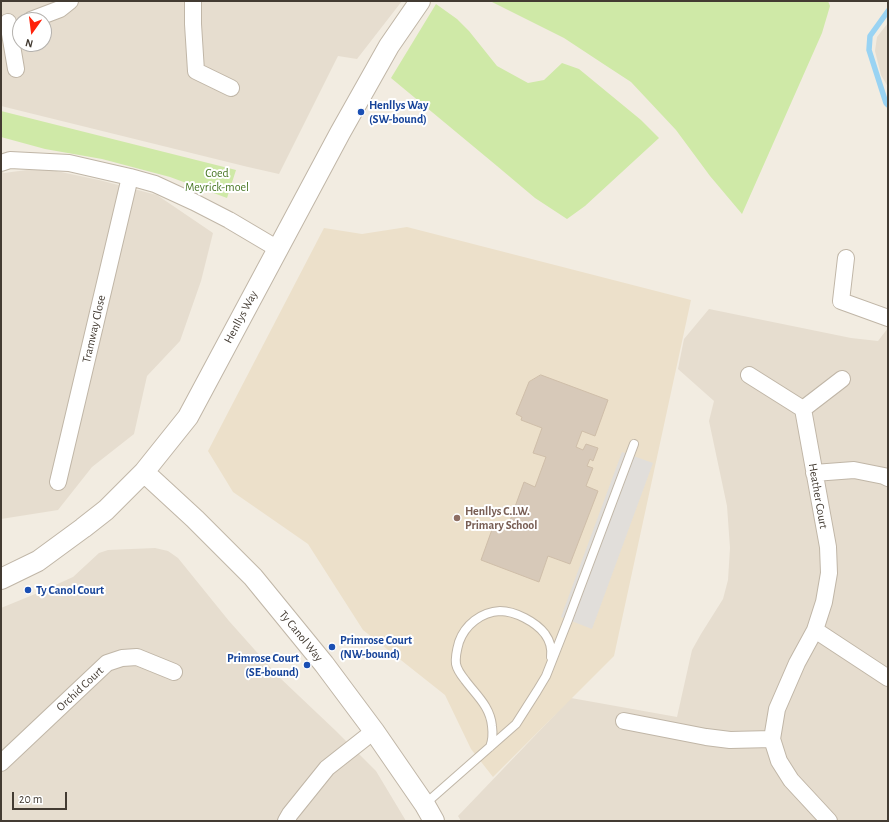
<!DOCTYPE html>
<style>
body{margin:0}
#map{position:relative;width:889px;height:822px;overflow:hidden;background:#f2ece1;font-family:"Alegreya Sans",sans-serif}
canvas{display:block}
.frame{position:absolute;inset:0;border:2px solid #433b32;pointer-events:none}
.north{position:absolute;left:12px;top:12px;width:40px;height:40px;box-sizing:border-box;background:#fff;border:1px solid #b4b1ad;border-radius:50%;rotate:194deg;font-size:11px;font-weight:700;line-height:16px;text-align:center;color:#433b32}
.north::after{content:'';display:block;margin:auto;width:14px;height:18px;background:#ff220b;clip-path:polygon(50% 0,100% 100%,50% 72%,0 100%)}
.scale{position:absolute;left:12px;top:792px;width:55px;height:18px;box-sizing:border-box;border:2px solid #433b32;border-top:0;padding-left:5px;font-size:12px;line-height:14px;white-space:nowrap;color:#433b32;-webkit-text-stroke:3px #fff;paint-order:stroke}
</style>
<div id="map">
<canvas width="889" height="822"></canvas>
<div class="frame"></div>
<div class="north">N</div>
<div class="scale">20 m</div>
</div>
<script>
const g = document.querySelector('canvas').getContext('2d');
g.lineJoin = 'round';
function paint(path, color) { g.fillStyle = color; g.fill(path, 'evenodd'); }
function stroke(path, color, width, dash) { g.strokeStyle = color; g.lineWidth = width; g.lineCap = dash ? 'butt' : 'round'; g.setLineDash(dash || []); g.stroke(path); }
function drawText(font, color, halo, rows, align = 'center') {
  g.font = font + ' "Alegreya Sans",sans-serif'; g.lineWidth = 4; g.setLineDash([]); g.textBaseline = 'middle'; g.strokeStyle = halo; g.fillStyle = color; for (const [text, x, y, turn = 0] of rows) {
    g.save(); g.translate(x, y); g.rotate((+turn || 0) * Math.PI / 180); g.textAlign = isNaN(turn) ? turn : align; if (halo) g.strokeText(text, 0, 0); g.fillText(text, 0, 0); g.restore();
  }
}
const residential = new Path2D(`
 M1,1H402L357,59L338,56L279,174L248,167L1,106ZM20,20H44V44H20Z
 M888,23V87L881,75L875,51L877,37Z
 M42,168L99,180L157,195L213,233L201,281L180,341L147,376L134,434L92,467L58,510L1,519V171L4,173Z
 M709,309L851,338L878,341L888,328V821H461L458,816L571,698L677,717L692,650L701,634L723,599L728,580L730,548L727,506L709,421L714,401L678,369L684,339Z
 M155,548L168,551L178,558L229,621L279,677L336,731L376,771L406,821H1V608L40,592L73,577L99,553L108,550Z`);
const education = new Path2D(`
 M407,227L691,300L614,656L493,777L471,749L445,695L363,630L308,544L233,492L208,451L324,228L362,234Z`);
const green = new Path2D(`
 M490,1H828L830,6L822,33L742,214L710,176L676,130L631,82L605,65L564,38Z
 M436,4L457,19L469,31L497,66L528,83L544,80L562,63L579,69L641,120L659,138L585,206L567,219L535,198L497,166L391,78Z
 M1,111L236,170L227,198L170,177L102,159L45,149L1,137Z`);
const parking = new Path2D(`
 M622,452L653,463L592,629L561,617Z`);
const stream = new Path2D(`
 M888,11L870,36L869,50L886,103L888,105`);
const building = new Path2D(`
 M541,375L608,400L595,436L582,431L576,447L583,450L586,444L598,448L593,461L590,459L587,466L593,468L586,486L598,491L570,564L548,556L539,582L481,560L494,524L507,529L524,482L535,487L546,457L533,453L542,428L521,420L522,417L516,414L529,382Z`);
const service = new Path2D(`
 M490,747C493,740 493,734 492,726C490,706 476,695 465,680C461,675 457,669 456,664C455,657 457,649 459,642C465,625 481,612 500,611C515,611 536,622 545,634C550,641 552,650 551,657
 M425,804L516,724L537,691L546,676L568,620L634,444`);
const minor = new Path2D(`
 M193,1V24L196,71L231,88
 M31,20L60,9L70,1
 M8,22L16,69
 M1,163L10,160L69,163L130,177L155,184L194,202L229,220L278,249
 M846,258L841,301L888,318
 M749,375L803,409
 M814,473L854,470L884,476L888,478
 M58,482L130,177
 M815,630L888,678
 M624,721L706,737L730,740L772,739
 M1,763L107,663L122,658L137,657L174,672
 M286,821L290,814L327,768L374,731
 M829,821L791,780L779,761L772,739L777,709L797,663L815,630L824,602L829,573L828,547L803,409L842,379`);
const tertiary = new Path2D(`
 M144,472L195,519L253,577L324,664L374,731L425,805L434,821
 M1,579L38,561L83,528L106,510L144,472L188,417L340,133L389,46L420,1`);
const markers = [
 [361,112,4,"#1a4fb4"],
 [457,518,4,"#8d6e63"],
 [28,590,4,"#1a4fb4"],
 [332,647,4,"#1a4fb4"],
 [307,665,4,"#1a4fb4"]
];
const transitNames = [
 ["Henllys Way",369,105],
 ["(SW-bound)",369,119],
 ["Ty Canol Court",36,590],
 ["Primrose Court",340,640],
 ["(NW-bound)",340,654],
 ["Primrose Court",299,658,"right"],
 ["(SE-bound)",299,672,"right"]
];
const parkNames = [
 ["Coed",217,173],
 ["Meyrick-moel",217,187]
];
const streetNames = [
 ["Henllys Way",241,317,-62],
 ["Tramway Close",94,329,-77],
 ["Heather Court",818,496,80],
 ["Ty Canol Way",301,636,51],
 ["Orchid Court",80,689,-43]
];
const educationNames = [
 ["Henllys C.I.W.",465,511],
 ["Primary School",465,525]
];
paint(residential, '#e6ddcf');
paint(education, '#ece0ca');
paint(green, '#cfe9a7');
paint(parking, '#e1deda');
stroke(stream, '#99d3f3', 5.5);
paint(building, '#d7c9b9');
stroke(building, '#cfbea9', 1);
stroke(service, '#c0b6a7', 10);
stroke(minor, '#c0b6a7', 18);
stroke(tertiary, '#c0b6a7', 22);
stroke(service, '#fff', 8);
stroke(minor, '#fff', 16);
stroke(tertiary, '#fff', 20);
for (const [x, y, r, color] of markers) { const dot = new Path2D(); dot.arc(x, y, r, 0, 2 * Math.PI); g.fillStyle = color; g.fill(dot); stroke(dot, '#fff', 1.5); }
drawText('bold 12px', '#164399', '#fff', transitNames, 'left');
drawText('12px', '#477624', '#fff', parkNames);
drawText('12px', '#433b32', '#fff', streetNames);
drawText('bold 12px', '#785e54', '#fff', educationNames, 'left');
</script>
